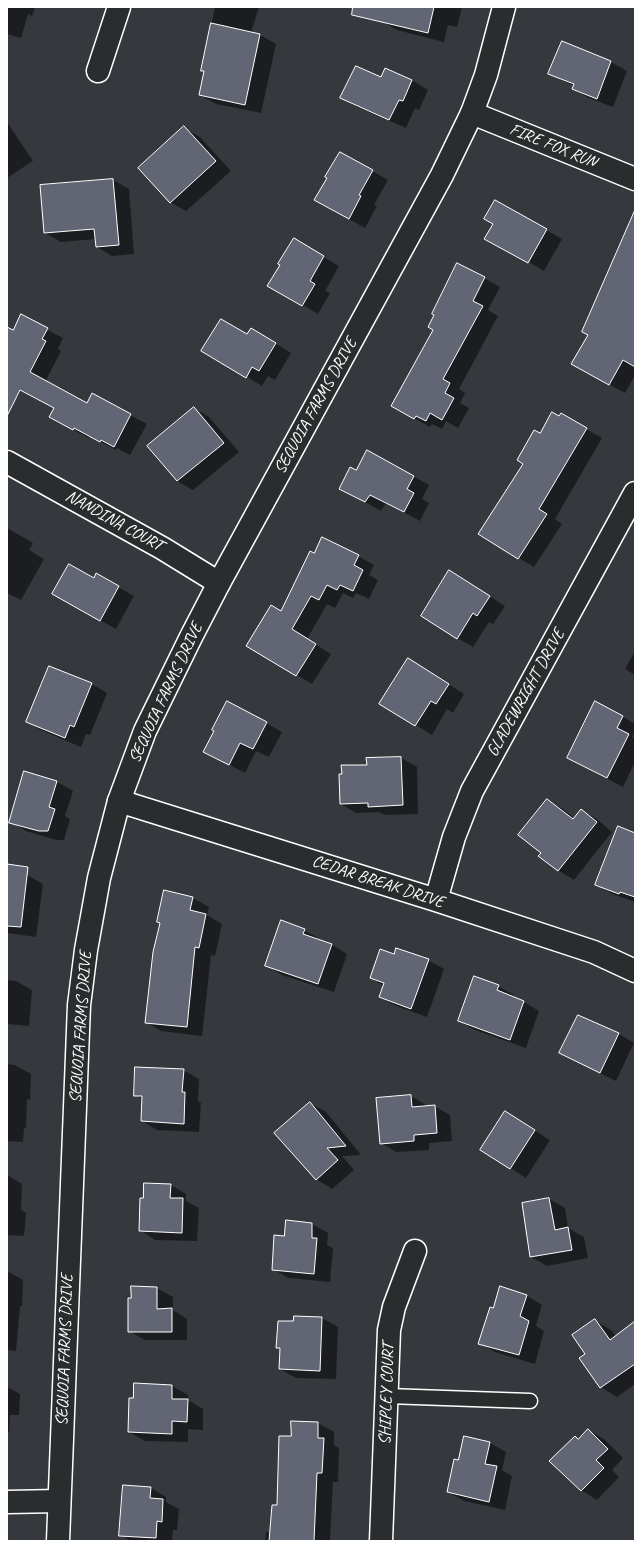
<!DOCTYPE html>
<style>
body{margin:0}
#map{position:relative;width:642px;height:1548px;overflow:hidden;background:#35383c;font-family:Caveat,sans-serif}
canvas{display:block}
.frame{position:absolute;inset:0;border:8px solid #fff;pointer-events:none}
</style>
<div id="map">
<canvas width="642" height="1548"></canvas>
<div class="frame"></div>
</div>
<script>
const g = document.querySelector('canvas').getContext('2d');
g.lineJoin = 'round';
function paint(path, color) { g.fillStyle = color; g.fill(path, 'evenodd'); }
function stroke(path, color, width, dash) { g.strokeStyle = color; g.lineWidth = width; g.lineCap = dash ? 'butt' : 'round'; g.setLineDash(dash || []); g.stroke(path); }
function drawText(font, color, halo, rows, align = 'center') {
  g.font = font + ' Caveat,sans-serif'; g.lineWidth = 3; g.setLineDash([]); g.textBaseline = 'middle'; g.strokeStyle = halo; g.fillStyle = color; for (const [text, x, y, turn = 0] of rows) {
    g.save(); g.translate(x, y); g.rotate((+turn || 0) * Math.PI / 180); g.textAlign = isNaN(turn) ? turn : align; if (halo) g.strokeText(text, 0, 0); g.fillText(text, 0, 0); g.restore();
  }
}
const shadow = new Path2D(`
 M7,7H35L32,16L28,14L21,38L7,34Z
 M215,7H259L251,33L260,35L276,44L261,113L216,104L200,95L205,72L202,70Z
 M384,7H462L457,27L448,25L444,42L397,30L381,21Z
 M563,42L611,62L627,71L613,107L589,98L573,89L574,86L550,74Z
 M386,69L412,80L428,90L419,110L415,108L406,128L357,107L341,98L382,78Z
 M7,122L33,161L7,178Z
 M184,128L200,137L231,171L186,211L170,202Z
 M372,171L388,180L374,205L377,206L365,228L331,209Z
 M113,180L129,189L134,254L112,256L97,247L96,239L61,242L45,233L41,186Z
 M496,201L562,239L544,271L502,247L494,224Z
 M294,240L339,266L325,291L330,293L318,314L269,286Z
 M635,244V375L625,393L572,364L589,335Z
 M484,278L500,287L488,310L498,316L459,389L465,393L460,403L469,408L458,428L446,421L442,429L432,424L430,427L408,415L434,330Z
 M22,316L63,338L58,349L61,351L45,382L87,405L92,395L147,424L130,455L117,448L116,450L90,436L89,438L66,426L55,408L21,391L17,398L7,393V333L13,331Z
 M247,335L267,338L291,353L275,380L268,376L262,386L203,350Z
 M194,408L209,417L239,452L193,490L177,481Z
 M561,415L602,438L555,519L562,524L534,567L519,558L524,463L540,435Z
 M356,472L413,476L429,485L422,499L429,503L420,521L386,503L381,511L356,497Z
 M7,528L33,543L29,550L44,559L21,600L7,593Z
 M314,554L358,556L374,565L369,575L378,580L369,599L356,593L353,598L343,593L335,608L327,604L307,639L331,654L312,684L297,675L281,612Z
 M97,575L134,596L116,629L69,603L94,579Z
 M465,581L505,606L493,624L489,622L473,647L457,638Z
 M635,651V675L625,669Z
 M50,667L92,684L107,693L90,735L86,734L81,747L43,731L27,722Z
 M424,669L464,694L453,713L447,709L432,735L381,703Z
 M622,716L635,724V732L632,737L635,739V762L623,787L568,758Z
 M266,723L282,732L269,757L256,751L245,773L205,752Z
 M401,758L417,767L418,814L385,815L379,812L356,813L341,804L343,775L368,766V759Z
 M57,782L73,791L65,816L70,819L64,840H56L26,831L11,822Z
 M547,800L563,809L575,819L581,810L597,819L612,832L574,880L559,871L540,856L542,853Z
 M635,834V902L612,894L596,884Z
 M7,872L27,875L43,884L36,937L7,933Z
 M165,892L193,898L209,907L207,915L222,924L215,956L211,955L202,1036L161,1031L146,1022Z
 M304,930L320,939L319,940L331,944L347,954L334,992L282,975L266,965Z
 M394,955L428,960L444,969L427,1017L396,1006L380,997L384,986L371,978Z
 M7,980L16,981L32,990L29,1026L7,1024Z
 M498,986L514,995L513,998L524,1002L539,1011L526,1048L475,1030L459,1021Z
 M578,1016L619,1034L634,1043L616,1081L560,1053Z
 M7,1064L15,1065L31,1074L30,1100L27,1099L26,1128H24L23,1142L7,1141Z
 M183,1070L199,1079L198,1101L201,1103L199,1132L157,1130L142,1121L143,1099L135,1095Z
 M411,1096L426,1105L427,1107L434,1106L450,1115L452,1141L429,1143V1150L396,1152L381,1143Z
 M310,1103L326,1112L361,1155L342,1156L354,1170L332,1189L316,1179Z
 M521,1122L550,1140L526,1178L482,1150Z
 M7,1175L22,1184L21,1210L26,1213L24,1236L7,1235Z
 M171,1185L186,1194V1201L199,1208L197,1241L155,1240L140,1230L144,1199Z
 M549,1199L565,1208L568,1228L584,1237L588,1258L547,1266L531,1257Z
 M287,1221L312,1224L328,1233L327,1245L333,1248L330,1282L288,1278L273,1269L285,1238Z
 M7,1271L23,1280L22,1306H20L16,1351L7,1350Z
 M157,1288L173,1297V1310L187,1319V1340H145L129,1331L132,1299Z
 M526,1295L542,1305L536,1326L544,1331L535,1364L495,1352L480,1343L494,1310Z
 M322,1318L338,1327L336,1379L296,1378L280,1369L281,1350L277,1348L294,1322Z
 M596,1321L611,1330L616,1336L635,1330V1384L617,1397L601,1387L581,1358L587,1354Z
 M172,1386L188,1395V1400L203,1409V1430L188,1429V1442L145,1441L129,1432Z
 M7,1387L20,1394L19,1415H10L9,1432H7Z
 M292,1422L318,1423L334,1432V1445L339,1448L338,1482H333L330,1540L332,1541H265L266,1532H271L278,1506L292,1437Z
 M588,1430L604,1439L623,1458L612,1470L619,1477L597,1500L581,1490L575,1437L579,1439Z
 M465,1437L490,1443L506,1452L502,1470L512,1476L505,1510L464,1501L448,1492L459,1462Z
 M151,1488L166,1497V1502L179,1509L177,1530H173L172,1541H131L121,1535Z`);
const building = new Path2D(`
 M353,7H434L428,33L352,15Z
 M211,23L260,34L245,105L199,95L204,71H201Z
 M562,41L611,61L597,99L572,89L574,84L548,74Z
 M356,66L381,77L385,68L412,80L403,101L399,100L389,120L340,98Z
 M184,126L216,161L170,203L138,168Z
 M340,152L373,170L359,195L361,196L349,219L314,200L327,178L325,177Z
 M113,179L119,245L96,247L94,229L44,233L40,185Z
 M495,200L547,229L528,263L484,239L493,224L484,219Z
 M635,210V367L623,360L609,385L571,364L588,335L582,332Z
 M294,238L324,256L310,281L315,284L302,306L267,286L280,265L278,264Z
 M457,263L485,277L473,301L483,306L443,379L450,383L445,393L454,398L442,420L430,413L426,421L416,416L414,419L391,406L433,330L428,327L434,315L432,314Z
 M21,314L48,328L42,339L46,341L30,372L87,403L92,393L131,414L114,447L101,440L100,442L74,428L73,430L49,417L54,408L20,390L7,416V327L13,330Z
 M221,319L247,334L251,328L276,343L259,371L252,367L246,378L201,351Z
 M194,407L224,443L177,481L147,446Z
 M552,412L559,416L561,413L587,428L539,509L547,514L518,559L478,534L523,464L517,460L534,430L540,433Z
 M367,450L414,476L407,489L414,493L404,512L370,495L365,502L339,489L350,467L356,470Z
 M322,537L359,555L354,565L363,570L353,591L340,585L337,590L327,585L319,600L311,596L292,629L316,644L296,676L246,646L271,605L281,611L310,551L314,553Z
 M69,564L94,578L96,573L119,586L100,621L52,594Z
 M449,570L490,596L477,616L473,613L457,639L421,616Z
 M408,658L449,684L436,704L431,701L415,726L379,704Z
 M49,666L92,683L74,727L70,725L65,738L26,722Z
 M227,701L267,722L253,749L240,743L229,765L203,752L214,731L212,730Z
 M595,701L623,716L617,728L629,734L607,778L567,758Z
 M401,757L403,805L368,807V803L340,804L339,774H342L341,765H367L366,758Z
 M24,771L57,781L49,807L55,809L48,831H39L9,823Z
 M547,799L573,819L581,809L597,822L558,871L538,856L541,853L518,835Z
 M618,826L635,833V897L620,892L619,894L595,885Z
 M7,864L28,867L21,927L7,926Z
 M164,890L193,897L190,910L206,914L199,948L195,947L187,1027L145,1023L153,952L160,923L157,922Z
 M281,920L305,929L303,934L332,944L318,984L265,966Z
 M396,948L429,959L411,1009L379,997L384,983L370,978L380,949L394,954Z
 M474,976L499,985L497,990L524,1001L510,1040L458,1021Z
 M578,1015L619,1033L600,1073L559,1053Z
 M135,1067L184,1069L182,1092H185L184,1124L141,1121L142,1096H134Z
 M411,1095L412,1107L435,1105L437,1133L414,1135V1141L380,1144L376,1098Z
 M310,1102L346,1146L327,1148L338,1160L316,1180L274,1133Z
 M505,1111L535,1130L510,1169L480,1150Z
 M144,1183L171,1184L170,1198H183L182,1233L139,1231L140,1198H143Z
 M549,1198L555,1230L568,1227L572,1250L530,1257L522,1203Z
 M286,1220L312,1223V1238H317L314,1274L272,1270L274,1235L284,1236Z
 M131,1286L157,1287V1309L172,1308V1332H128V1298H131Z
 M500,1286L527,1295L520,1316L529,1321L519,1355L478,1344L490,1307L493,1308Z
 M294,1316L322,1317L320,1371L279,1369L280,1348H276L278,1321H293Z
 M595,1319L610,1340L635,1321V1364L600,1388L579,1358L585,1354L572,1335Z
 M134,1383L172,1385V1399H188L187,1422L172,1421V1434L128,1432L129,1398H133Z
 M291,1421L318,1422V1438H324L322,1473H317L314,1541H269L272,1505H277L279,1436H291Z
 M588,1429L608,1449L596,1460L604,1468L581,1491L549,1461L575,1436L578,1439Z
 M464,1436L490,1442L485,1464L497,1466L489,1502L447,1492L454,1459L458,1460Z
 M123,1485L151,1487L150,1498L163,1499L162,1522L157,1521L156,1538L119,1536Z`);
const lane = new Path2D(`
 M387,1396L530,1401`);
const street = new Path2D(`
 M98,71L119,7
 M472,113L635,179
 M7,462L162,548L219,583
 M119,801L436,900L594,952L635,971
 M436,900L454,837L472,791L635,493
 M7,1502L59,1501
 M381,1541L389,1330L394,1307L415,1251`);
const secondary = new Path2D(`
 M58,1541L79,1005L86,950L99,878L119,801L145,731L191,637L219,583L442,175L472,113L486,75L504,7`);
const streetNames = [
 ["FIRE FOX RUN",553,146,22],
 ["SEQUOIA FARMS DRIVE",316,406,-61],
 ["NANDINA COURT",114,521,29],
 ["SEQUOIA FARMS DRIVE",166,693,-65],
 ["GLADEWRIGHT DRIVE",526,693,-61],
 ["CEDAR BREAK DRIVE",378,882,18],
 ["SEQUOIA FARMS DRIVE",81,1027,-86],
 ["SEQUOIA FARMS DRIVE",65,1350,-88],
 ["SHIPLEY COURT",387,1394,-88]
];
paint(shadow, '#0007');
paint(building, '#626574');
stroke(building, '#fff', 1);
stroke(lane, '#fff', 17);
stroke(street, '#fff', 25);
stroke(secondary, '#fff', 25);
stroke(lane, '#2a2d2e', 14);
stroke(street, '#2a2d2e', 22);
stroke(secondary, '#2a2d2e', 22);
drawText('17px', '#fff', '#2a2d2e', streetNames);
</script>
